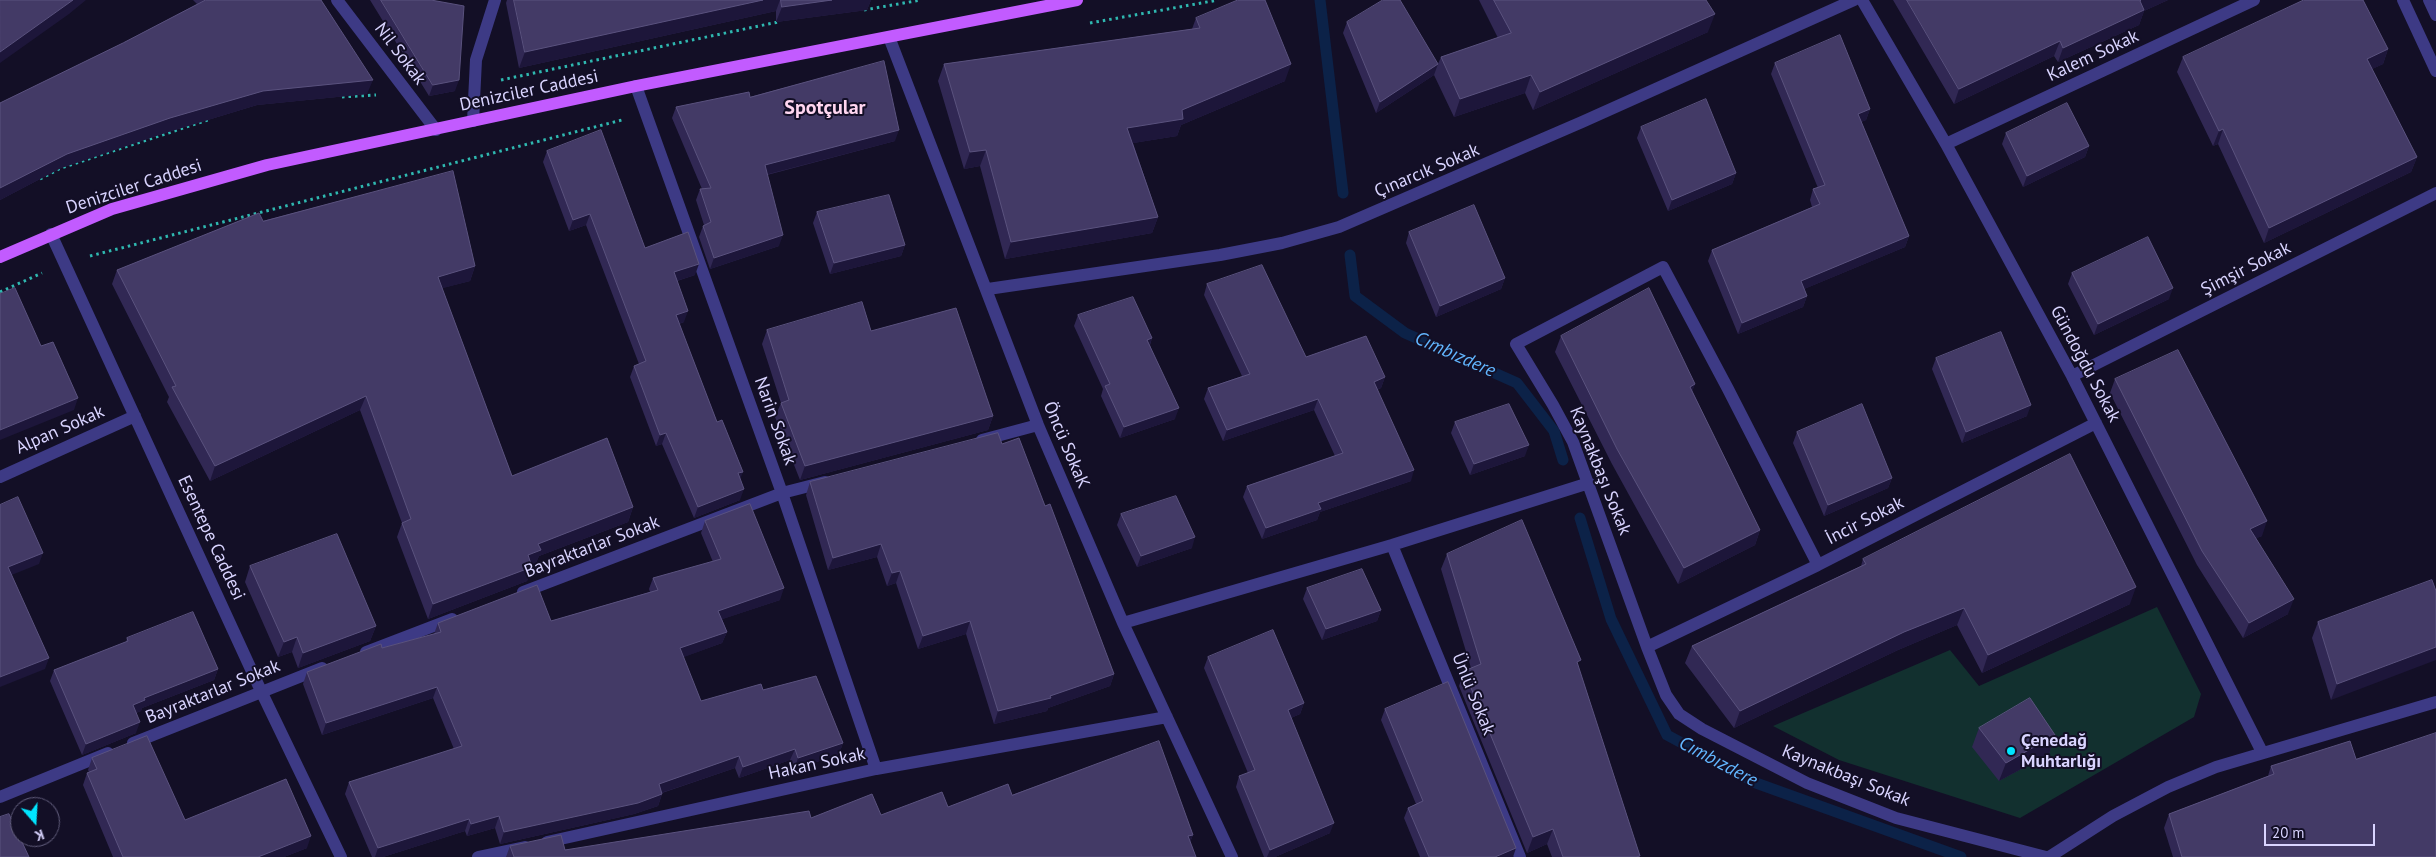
<!DOCTYPE html>
<meta charset="utf-8">
<style>
body{margin:0}
#map{position:relative;width:2436px;height:857px;overflow:hidden;background:#130f26;font-family:"PT Sans",sans-serif}
canvas{display:block}
.north{position:absolute;left:10px;top:797px;width:50px;height:50px;box-sizing:border-box;background:#130f26;border:1px solid #625e7d;border-radius:50%;rotate:161deg;font-size:14px;font-weight:700;line-height:20px;text-align:center;color:#d9d4ff}
.north::after{content:'';display:block;margin:auto;width:18px;height:22px;background:#00e5ff;clip-path:polygon(50% 0,100% 100%,50% 72%,0 100%)}
.scale{position:absolute;left:2264px;top:824px;width:111px;height:22px;box-sizing:border-box;border:2px solid #d9d4ff;border-top:0;padding-left:6px;font-size:15px;line-height:18px;white-space:nowrap;color:#d9d4ff;-webkit-text-stroke:4px #130f26;paint-order:stroke}
</style>
<div id="map">
<canvas width="2436" height="857"></canvas>
<div class="north">K</div>
<div class="scale">20 m</div>
</div>
<script>
const g = document.querySelector('canvas').getContext('2d');
g.lineJoin = 'round';
function paint(path, color) { g.fillStyle = color; g.fill(path, 'evenodd'); }
function stroke(path, color, width, dash) { g.strokeStyle = color; g.lineWidth = width; g.lineCap = dash ? 'butt' : 'round'; g.setLineDash(dash || []); g.stroke(path); }
function drawText(font, color, halo, rows, align = 'center') {
  g.font = font + ' "PT Sans",sans-serif'; g.lineWidth = 4; g.setLineDash([]); g.textBaseline = 'middle'; g.strokeStyle = halo; g.fillStyle = color; for (const [text, x, y, turn = 0] of rows) {
    g.save(); g.translate(x, y); g.rotate((+turn || 0) * Math.PI / 180); g.textAlign = isNaN(turn) ? turn : align; if (halo) g.strokeText(text, 0, 0); g.fillText(text, 0, 0); g.restore();
  }
}
const green = new Path2D(`
 M2157,607L2201,694L2194,717L2020,818L1839,760L1773,726L1950,650L1979,686Z`);
const stream = new Path2D(`
 M1320,0L1343,193
 M1350,255L1355,296L1405,333L1517,383L1554,431L1563,460
 M1580,518L1611,619L1667,735L1756,783L1961,857`);
const path = new Path2D(`
 M864,10L921,0
 M1090,23L1218,0
 M501,80L778,22
 M342,97L376,95
 M40,179L61,168L211,119
 M90,256L622,120
 M0,292L42,273`);
const minor = new Path2D(`
 M337,0L436,130
 M1862,0L1946,144L2072,376L2262,752
 M2403,0L2436,71
 M2429,0L2436,15
 M889,37L1038,425L1123,623L1232,857
 M636,86L782,493L876,769
 M473,121L476,60L495,0
 M1946,144L2254,0
 M51,234L261,691L341,857
 M988,289L1220,255L1282,243L1339,227L1582,122L1854,0
 M2072,376L2436,193
 M982,440L1038,425
 M0,477L135,416
 M1392,545L1520,857
 M1818,565L1728,389L1663,267L1516,344L1553,405L1573,442L1647,647L1666,695L1679,714L1702,729L1807,783L1896,818L2046,857
 M523,592L782,493L825,482
 M1123,623L1392,545L1589,483
 M1647,647L1818,565L2096,423
 M366,652L452,619
 M133,743L322,668
 M0,797L108,753
 M547,842L876,769L1167,717
 M478,857L525,847
 M2049,857L2113,816L2168,787L2216,767L2436,702`);
const major = new Path2D(`
 M0,257L112,209L267,165L636,86L1077,0`);
const wall = new Path2D(`
 M193,0H321L367,94L257,105L165,133L61,168L0,200V103L123,43L197,4Z
 M370,0H431L455,91L429,96Z
 M507,0H871L867,10L776,22V11L519,68L506,3Z
 M1479,0H1706L1708,32L1533,110L1525,93L1454,117L1434,75L1376,113L1343,33L1347,22L1438,64L1441,57L1498,38Z
 M1893,0H2168L2144,11L2139,25L2058,62L2054,56L1954,104Z
 M1196,18L1285,81L1181,125L1177,136L1133,143L1158,217L1152,233L1005,259L980,166L964,169L938,81L944,64L1192,29Z
 M2388,49L2383,64L2372,69L2417,157L2411,172L2264,243L2218,144L2213,146L2177,72L2183,57Z
 M1775,63L1870,109L1866,120L1861,122L1909,236L1905,247L1804,289L1807,296L1803,307L1738,334L1708,261L1712,250L1812,207L1810,200L1813,189L1818,188L1771,74Z
 M750,97L895,141L767,175L779,246L710,269L699,237L703,226L704,225L696,200L700,189H702L672,118L676,107Z
 M1641,127L1736,173L1732,184L1668,211L1637,138Z
 M2006,133L2089,146L2085,157L2023,187L2002,144Z
 M547,151L645,248L695,275L677,281L684,322L679,324L717,422L740,479V500L694,518L662,444L656,446L630,377L634,366L639,364L586,225L569,231L543,162Z
 M817,212L905,245L901,256L830,274L813,223Z
 M263,221L475,266L470,281L442,288L512,476L633,507L628,522L539,556L535,565L532,566L527,581L428,619L397,537L402,523L360,410L210,481L167,402L169,397L112,284L117,270Z
 M1409,232L1505,278L1501,289L1436,317L1406,243Z
 M2072,273L2169,299L2094,335L2068,284Z
 M1207,284L1306,357L1385,377L1381,388L1377,390L1411,481L1320,512L1317,520L1262,539L1243,497L1247,486L1335,456L1314,410L1223,441L1204,399L1208,388L1242,376L1204,295Z
 M1078,315L1152,338L1150,345L1175,419L1120,438L1101,396L1103,389L1074,326Z
 M767,330L871,331L993,416L988,430L800,480L775,417L781,403L762,344Z
 M1561,336L1695,384L1692,391L1760,530L1755,545L1678,584L1612,464L1555,352Z
 M1936,358L2027,416L1962,443L1932,369Z
 M2115,379L2262,536L2256,538L2288,614L2243,638L2197,565L2110,393Z
 M1455,422L1525,456L1470,475L1451,433Z
 M1797,432L1892,478L1888,488L1824,516L1793,443Z
 M1002,444L1045,506L1114,674L1110,686L1048,708L1047,711L994,724L966,634L918,649L896,583L887,586L877,557L828,570L806,495L810,482Z
 M1121,514L1192,548L1137,567L1117,525Z
 M705,521L780,600L722,619L727,632L722,643L683,657L701,701L763,690L843,743L839,754L794,770L790,760L739,778L735,768L662,793V794L658,806L634,814L500,844L495,828L467,836L465,831L383,857H372L345,794L349,782L454,749L433,698L322,735L303,684L307,672L382,648L434,634L438,623L551,621L650,592L649,589L653,578L713,562L701,533Z
 M1447,554L1578,666L1639,857H1552L1547,844L1527,853L1459,686L1464,671L1471,668L1441,569Z
 M1863,559L2130,604L1982,673L1957,625L1898,650L1734,728L1685,663L1692,646L1861,566Z
 M250,566L376,626L370,641L298,668L292,652L278,657L245,582Z
 M2432,580L2331,700L2312,638L2318,622Z
 M1307,588L1381,610L1377,621L1322,640L1303,599Z
 M127,638L218,669L214,680L142,708L141,711L136,713V733L82,755L50,681L54,670L126,642Z
 M1208,657L1304,703L1300,714L1291,718L1330,833L1275,857H1264L1236,787L1239,776L1248,773L1204,668Z
 M1385,709L1513,857H1420L1404,818L1408,808L1416,804L1381,720Z
 M1979,728L2055,735L2049,754L1999,781L1972,747Z
 M92,758L185,820L307,848L284,857H113L83,785L87,773L89,772L88,770Z
 M2356,759L2436,857H2173L2164,828L2169,814L2268,776L2271,766Z
 M1012,795L1193,835L1190,842L1196,857H506L510,846L565,850L811,818L881,815L948,807Z`);
const shadedWall = new Path2D(`
 M73,0H86L69,14L0,63V52Z
 M763,0H780L776,11L519,68L525,52Z
 M832,0H871L867,10L776,22L782,7Z
 M2141,0H2168L2144,11L2139,25L2058,62L2063,48Z
 M1715,14L1708,32L1533,110L1540,92Z
 M2060,41L2054,56L1954,104L1959,89Z
 M2388,49L2383,64L2362,74L2367,59Z
 M1291,64L1285,81L1181,125L1177,136L1121,145L1127,128L1182,110Z
 M1438,64L1434,75L1376,113L1380,102Z
 M1531,75L1525,93L1454,117L1460,99Z
 M373,80L367,94L257,105L165,133L61,168L0,200V188L67,154L170,118L263,91Z
 M459,80L455,91L429,96L433,85Z
 M1870,109L1866,120L1854,125L1858,114Z
 M2223,129L2218,144L2213,146L2219,131Z
 M899,130L895,141L761,176L765,165Z
 M2089,146L2085,157L2023,187L2027,176Z
 M986,150L980,166L964,169L970,152Z
 M2417,157L2411,172L2264,243L2269,228Z
 M1736,173L1732,184L1668,211L1672,200Z
 M590,214L586,225L569,231L573,220Z
 M1158,217L1152,233L1005,259L1011,242Z
 M783,235L779,246L710,269L714,258Z
 M1909,236L1905,247L1797,292L1801,281Z
 M905,245L901,256L830,274L834,263Z
 M699,264L695,275L670,283L674,272Z
 M475,266L470,281L432,291L438,277Z
 M1505,278L1501,289L1436,317L1440,306Z
 M2173,288L2169,299L2094,335L2098,324Z
 M1807,296L1803,307L1738,334L1742,323Z
 M688,311L684,322L672,326L676,315Z
 M1152,338L1148,349L1147,340Z
 M1385,377L1381,388L1370,392L1374,382Z
 M1695,384L1689,400L1690,387Z
 M366,396L360,410L210,481L215,466Z
 M78,398L74,410L0,440V430Z
 M1318,399L1314,410L1223,441L1227,430Z
 M2031,405L2027,416L1962,443L1966,432Z
 M1179,408L1175,419L1120,438L1124,427Z
 M993,416L988,430L800,480L805,466Z
 M666,433L662,444L656,446L660,435Z
 M1529,445L1525,456L1470,475L1474,464Z
 M1414,470L1411,481L1320,512L1317,520L1262,539L1266,528L1318,503Z
 M743,472L739,482L738,473Z
 M1892,478L1888,488L1824,516L1828,505Z
 M744,489L740,500L694,518L698,507Z
 M633,507L628,522L539,556L535,565L523,570L528,555L538,544Z
 M2267,521L2262,536L2245,543L2250,529Z
 M1760,530L1755,545L1678,584L1684,568Z
 M1195,537L1192,548L1137,567L1141,556Z
 M881,544L877,557L828,570L833,558Z
 M43,553L39,564L4,578L8,567Z
 M532,567L527,581L428,619L433,604Z
 M900,571L896,583L887,586L892,573Z
 M2136,587L2130,604L1982,673L1988,655Z
 M784,588L780,600L714,622L718,611Z
 M2294,599L2288,614L2243,638L2249,623Z
 M1964,608L1957,625L1898,650L1734,728L1740,711L1904,632Z
 M1381,610L1377,621L1322,640L1326,629Z
 M970,621L966,634L918,649L923,636Z
 M376,626L370,641L298,668L303,653Z
 M727,632L722,643L676,660L680,648Z
 M297,637L292,652L278,657L284,642Z
 M2436,647V660L2331,700L2337,684Z
 M49,658L45,669L0,687V677Z
 M218,669L214,680L142,708L141,711L129,716L133,705L144,698Z
 M1114,674L1110,686L1048,708L1047,711L994,724L998,711L1050,696Z
 M437,687L433,698L322,735L326,723Z
 M1304,703L1300,714L1284,721L1288,710Z
 M140,722L136,733L82,755L86,744Z
 M2055,735L2049,754L1999,781L2006,763Z
 M843,743L839,754L794,770L798,758Z
 M795,749L790,760L739,778L743,767Z
 M739,756L735,768L655,795L659,784Z
 M662,794L658,806L634,814L500,844L504,832Z
 M499,816L495,828L467,836L471,824Z
 M469,819L465,831L383,857H375L378,848Z
 M1334,823L1330,833L1275,857H1267L1270,850Z
 M1553,829L1547,844L1527,853L1533,837Z
 M1193,835L1188,847V836Z
 M311,836L307,848L284,857H258Z
 M1516,848L1513,857H1495Z`);
const building = new Path2D(`
 M0,0H73L0,52Z
 M206,0H321L373,80L263,91L170,118L67,154L0,188V103L123,43Z
 M381,0H431L464,6L459,80L433,85Z
 M514,0H763L525,52Z
 M781,0H832L782,7Z
 M1238,0H1265L1291,64L1182,110L1183,119L1127,128L1158,217L1011,242L986,150L970,152L944,64L1200,28L1196,18Z
 M1383,0H1400L1438,64L1380,102L1347,22Z
 M1494,0H1706L1715,14L1540,92L1531,75L1460,99L1441,57L1511,33Z
 M1907,0H2141L2140,1L2144,10L2063,48L2060,41L1959,89Z
 M2304,0H2363L2388,49L2367,59L2417,157L2269,228L2223,129L2219,131L2183,57Z
 M1840,35L1870,109L1858,114L1909,236L1801,281L1807,296L1742,323L1712,250L1820,204L1813,189L1825,185L1775,63Z
 M884,61L899,130L765,165L783,235L714,258L703,226L711,222L700,189L711,188L676,107L749,92L750,97Z
 M1706,99L1736,173L1672,200L1641,127Z
 M2067,103L2089,146L2027,176L2006,133Z
 M601,130L645,248L688,232L699,264L674,272L688,311L676,315L717,422L722,420L743,472L738,473L744,489L698,507L666,433L660,435L634,366L646,361L590,214L573,220L547,151Z
 M453,171L475,266L438,277L512,476L607,438L633,507L538,544L541,550L528,555L532,567L433,604L402,523L411,519L366,396L215,466L172,387L176,386L117,270L259,213L263,221Z
 M889,195L905,245L834,263L817,212Z
 M1474,205L1505,278L1440,306L1409,232Z
 M2148,237L2173,288L2098,324L2072,273Z
 M1262,265L1306,357L1366,336L1385,377L1374,382L1414,470L1318,503L1321,509L1266,528L1247,486L1343,453L1318,399L1227,430L1208,388L1250,374L1207,284Z
 M15,288L41,346L53,342L78,398L0,430V294Z
 M1649,288L1695,384L1690,387L1760,530L1684,568L1617,449L1561,336Z
 M1133,297L1152,338L1147,340L1179,408L1124,427L1105,386L1110,384L1078,315Z
 M862,302L871,331L956,308L993,416L805,466L781,403L789,400L767,330Z
 M2001,332L2031,405L1966,432L1936,358Z
 M2178,350L2267,521L2250,529L2294,599L2249,623L2202,551L2115,379Z
 M1509,404L1529,445L1474,464L1455,422Z
 M1862,404L1892,478L1828,505L1797,432Z
 M998,433L1002,444L1019,438L1045,506L1050,504L1114,674L1050,696L1051,698L998,711L970,621L923,636L900,571L892,573L881,544L833,558L810,482Z
 M2070,454L2136,587L1988,655L1964,608L1904,632L1740,711L1692,646L1866,564L1863,559Z
 M1176,496L1195,537L1141,556L1121,514Z
 M18,497L43,553L8,567L49,658L0,677V505Z
 M750,504L784,588L718,611L727,632L680,648L701,701L761,684L763,690L816,676L843,743L798,758L795,749L743,767L739,756L659,784L662,794L638,803L504,832L499,816L471,824L469,819L378,848L349,782L462,746L437,687L326,723L307,672L381,644L382,648L441,632L438,623L537,585L551,621L658,590L653,578L721,559L705,521Z
 M1522,520L1581,660L1577,662L1640,856L1636,857H1563L1553,829L1533,837L1464,671L1481,664L1447,554Z
 M337,534L376,626L303,653L297,637L284,642L250,566Z
 M1362,569L1381,610L1326,629L1307,588Z
 M2432,580L2436,591V647L2337,684L2318,622Z
 M193,612L218,669L144,698L145,700L133,705L140,722L86,744L54,670L128,641L127,638Z
 M1273,630L1304,703L1288,710L1334,823L1270,850L1239,776L1255,770L1208,657Z
 M1448,682L1516,848L1495,857H1429L1408,808L1423,801L1385,709Z
 M2030,698L2055,735L2006,763L1979,728Z
 M2436,733V857H2182L2169,814L2274,774L2271,766L2350,741L2356,759Z
 M147,736L185,820L286,779L311,836L258,857H123L87,773L97,769L92,758Z
 M1159,741L1193,835L1188,836L1196,857H514L510,846L561,835L565,850L809,811L811,818L872,794L881,815L942,792L948,807L1008,784L1012,795Z
 M9,814L29,857H0V817Z`);
const markers = [
 [2011,751,5,"#00e5ff"]
];
const streetNames = [
 ["Nil Sokak",400,54,53],
 ["Kalem Sokak",2093,56,-25],
 ["Denizciler Caddesi",529,91,-12],
 ["Çınarcık Sokak",1427,171,-23],
 ["Denizciler Caddesi",134,187,-18],
 ["Şimşir Sokak",2246,269,-27],
 ["Gündoğdu Sokak",2085,364,62],
 ["Narin Sokak",775,421,70],
 ["Alpan Sokak",60,430,-24],
 ["Öncü SokaK",1066,445,67],
 ["Kaynakbaşı Sokak",1600,471,68],
 ["İncir Sokak",1865,521,-27],
 ["Esentepe Caddesi",211,538,65],
 ["Bayraktarlar Sokak",592,547,-21],
 ["Bayraktarlar Sokak",213,692,-22],
 ["Ünlü Sokak",1473,694,68],
 ["Hakan Sokak",817,764,-12],
 ["Kaynakbaşı Sokak",1846,776,22]
];
const poiNames = [
 ["Çenedağ",2021,741],
 ["Muhtarlığı",2021,762]
];
const waterNames = [
 ["Cımbızdere",1455,355,24],
 ["Cımbızdere",1718,762,28]
];
const quarterNames = [
 ["Spotçular",825,108]
];
paint(green, '#12302f');
stroke(stream, '#0c2248', 11);
stroke(path, '#2fb8b0', 3, [2.5, 4]);
stroke(minor, '#3d3a85', 12);
stroke(major, '#c25bff', 12);
paint(wall, '#312854');
paint(shadedWall, '#1d163a');
paint(building, '#433a66');
stroke(building, '#5a527e', 1);
for (const [x, y, r, color] of markers) { const dot = new Path2D(); dot.arc(x, y, r, 0, 2 * Math.PI); g.fillStyle = color; g.fill(dot); stroke(dot, '#130f26', 2); }
drawText('18px', '#d9d4ff', '#130f26', streetNames);
drawText('bold 18px', '#d9d4ff', '#130f26', poiNames, 'left');
drawText('italic 19px', '#62b6ff', '#130f26', waterNames);
drawText('bold 20px', '#ffd6f0', '#130f26', quarterNames);
</script>
